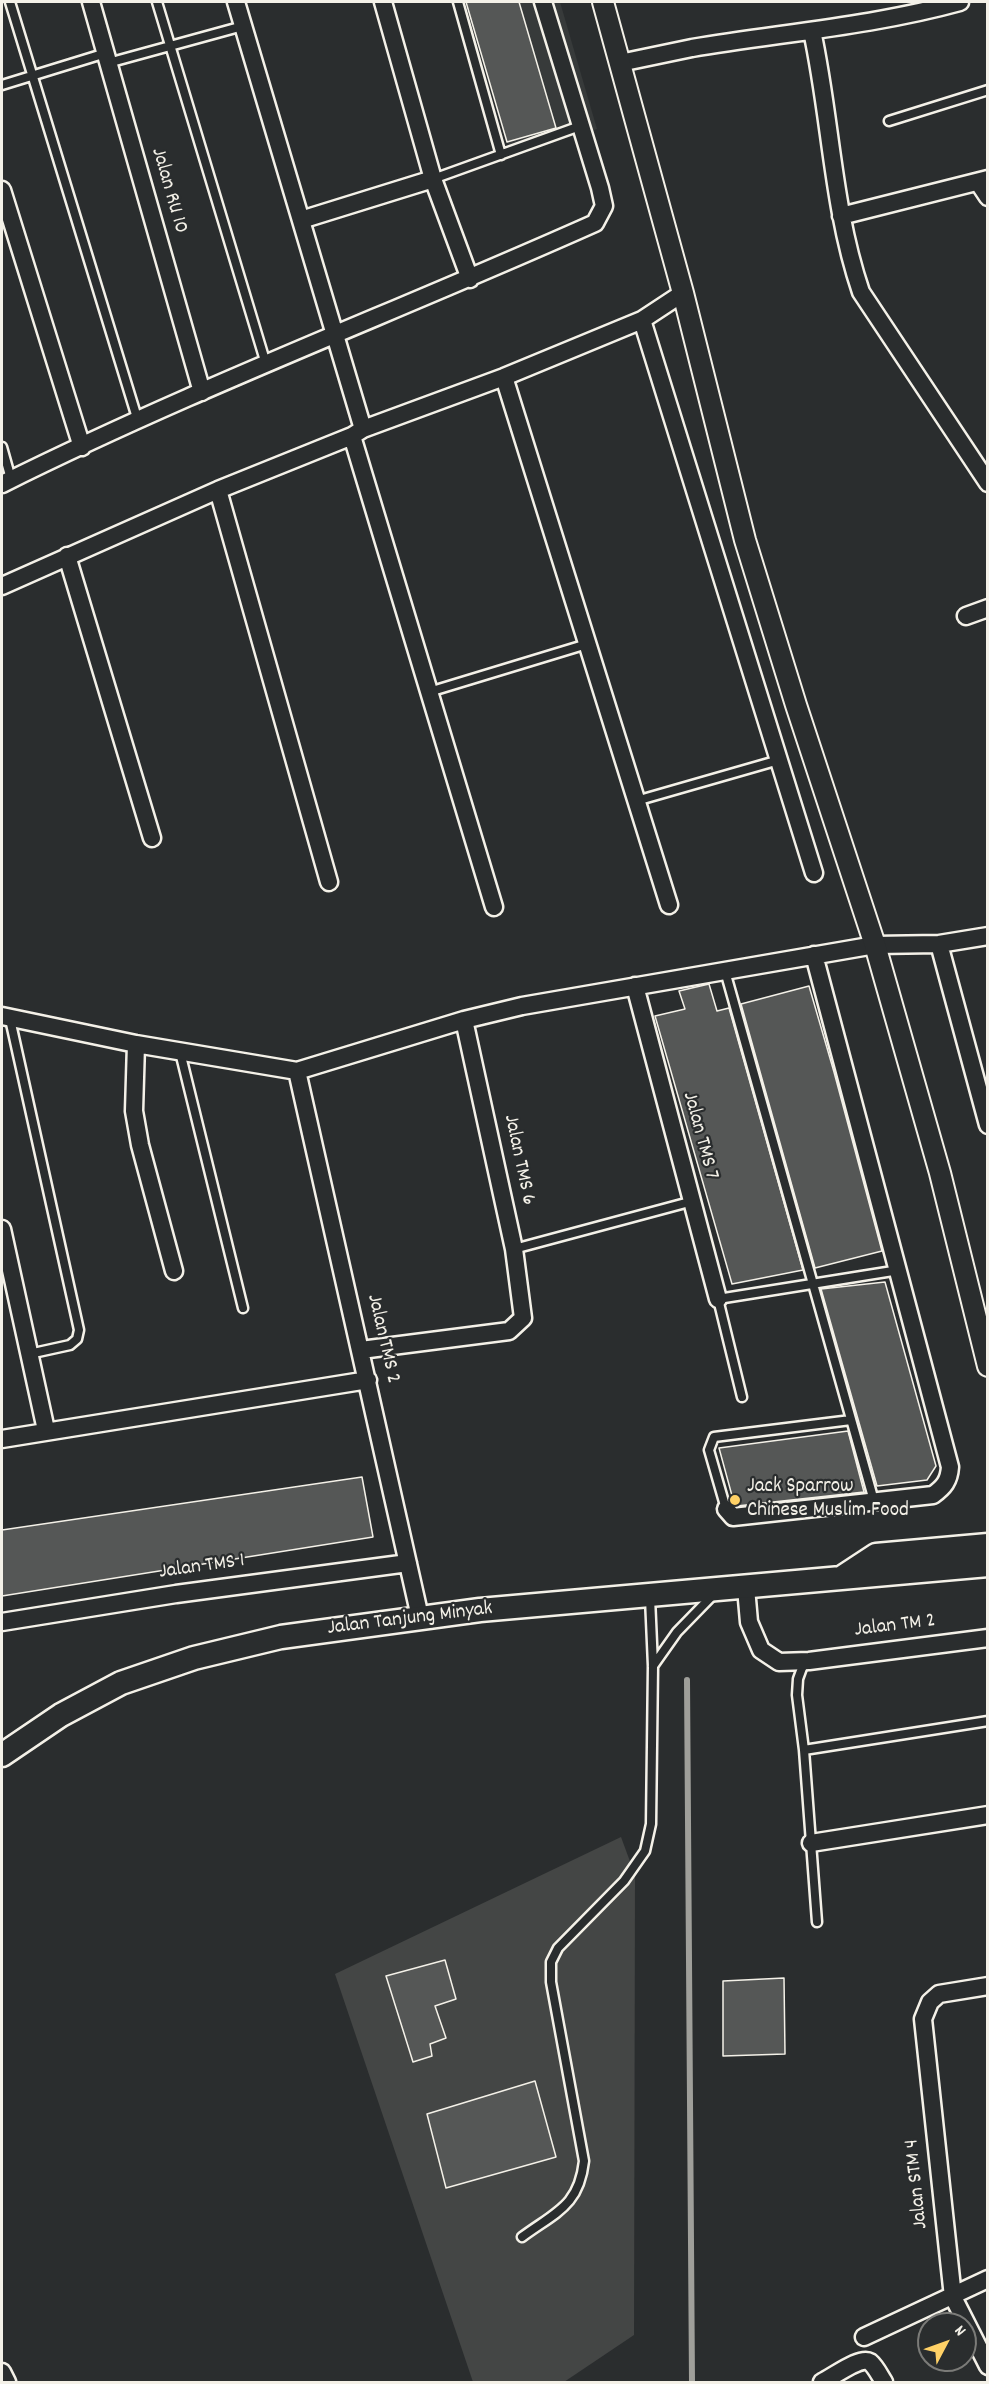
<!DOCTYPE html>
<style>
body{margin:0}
#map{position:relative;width:989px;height:2384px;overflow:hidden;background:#2a2d2e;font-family:Dekko,sans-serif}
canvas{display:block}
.frame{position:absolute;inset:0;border:3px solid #f4f1e8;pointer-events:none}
.north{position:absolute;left:917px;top:2312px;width:60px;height:60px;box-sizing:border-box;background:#2a2d2e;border:2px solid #7b7b78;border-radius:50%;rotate:49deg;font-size:16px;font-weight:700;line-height:24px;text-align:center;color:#f4f1e8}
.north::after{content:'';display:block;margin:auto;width:21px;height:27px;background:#ffd166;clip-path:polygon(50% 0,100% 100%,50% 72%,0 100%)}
</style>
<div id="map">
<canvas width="989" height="2384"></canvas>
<div class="frame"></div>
<div class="north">N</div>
</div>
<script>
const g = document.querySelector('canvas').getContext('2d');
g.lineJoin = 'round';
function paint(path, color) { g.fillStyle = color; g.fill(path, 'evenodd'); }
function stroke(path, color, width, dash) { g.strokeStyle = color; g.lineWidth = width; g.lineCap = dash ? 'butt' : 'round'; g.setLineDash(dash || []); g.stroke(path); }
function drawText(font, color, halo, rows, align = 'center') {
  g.font = font + ' Dekko,sans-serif'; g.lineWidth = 4.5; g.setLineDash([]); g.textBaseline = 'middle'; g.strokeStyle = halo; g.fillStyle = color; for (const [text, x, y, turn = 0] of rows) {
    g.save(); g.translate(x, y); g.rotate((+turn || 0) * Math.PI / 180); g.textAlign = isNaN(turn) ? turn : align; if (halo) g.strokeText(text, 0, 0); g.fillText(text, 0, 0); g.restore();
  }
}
const built = new Path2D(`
 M467,2H560L597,129L511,154Z`);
const green = new Path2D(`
 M621,1837L635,1875L634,2335L564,2382H473L335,1974Z`);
const stream = new Path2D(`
 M687,1680L692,2382`);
const building = new Path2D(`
 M466,2H519L556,128L507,142Z
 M709,984L717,1011L729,1008L803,1270L732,1284L655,1016L685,1009L679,991Z
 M809,986L834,1072L882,1251L815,1268L741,1004Z
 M885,1282L936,1466L927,1480L877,1486L821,1289Z
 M848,1431L864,1492L737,1506L734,1503L719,1448Z
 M362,1477L373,1537L2,1596V1530Z
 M445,1960L456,1999L435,2006L446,2038L430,2044L432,2056L413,2062L386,1976Z
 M784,1978L785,2054L723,2056V1981Z
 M535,2081L556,2157L446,2188L427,2114Z`);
const service = new Path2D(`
 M10,2L138,421
 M157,2L266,364
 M458,2L501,155
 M108,63L243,26
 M2,85L106,53
 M889,121L988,90
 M433,179L580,126
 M2,447L11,479
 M429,692L587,644
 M636,801L779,760
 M725,971L874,1501
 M10,1019L79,1330L77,1339L70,1345L29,1354
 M180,1052L243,1308
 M514,1249L693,1201
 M742,1397L718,1299L899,1270
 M726,1509L709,1450L714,1437L851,1420
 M808,1661L802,1668L798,1679L797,1695L804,1750L817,1922
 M653,1666L677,1632L714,1594
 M804,1750L988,1721
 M522,2237C556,2212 579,2206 584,2161L551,1982V1962L558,1948L624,1881L645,1851L651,1824L653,1666L650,1598`);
const minor = new Path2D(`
 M91,2L202,392
 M236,2L363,429
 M383,2L433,179L470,279
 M812,31C831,118 832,207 861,292L988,483
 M620,63C644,58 668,53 692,48C781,33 873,26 960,2
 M978,182L988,197
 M2,190L82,447
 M841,216L988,179
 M301,220L433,179
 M642,320L814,873
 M504,377L669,905
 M352,436L494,907
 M2,484C195,388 398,311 595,223L604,206L600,188L543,2
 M218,490L329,882
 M67,556L152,838
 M2,586L218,490L352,436L363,429L504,377L642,320L683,293
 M966,616L988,608
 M939,944L988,1125
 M635,986L718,1299
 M2,1016L136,1044L297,1071L464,1020L522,1006L875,945L939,944L988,936
 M136,1044L134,1111L140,1145L174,1271
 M297,1071L420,1617
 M2,1229L46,1430
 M361,1350L509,1331L523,1318L514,1249L464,1020
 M2,1439L368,1380
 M726,1509L733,1517L933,1495C944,1487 949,1481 950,1467L814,955
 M746,1588L749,1622L761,1650L779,1662L809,1661L988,1638
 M2,1622L176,1594L408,1563
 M811,1843L988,1815
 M988,1986L939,1994L930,2002L923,2019L953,2297L988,2366
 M864,2337L988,2279
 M2,2372L7,2382
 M822,2382C833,2377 860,2356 870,2362C876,2367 880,2376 884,2382`);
const tertiary = new Path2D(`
 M603,2L683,293L745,540L796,705L875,945L940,1173L988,1366`);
const secondary = new Path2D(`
 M844,1576L876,1555L988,1545
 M2,1755L61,1715L121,1683L194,1658L281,1637L480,1610L988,1565`);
const markers = [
 [735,1500,6,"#ffd166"]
];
const streetNames = [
 ["Jalan RU 10",168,191,74],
 ["Jalan TMS 7",699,1136,75],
 ["Jalan TMS 6",518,1160,78],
 ["Jalan TMS 2",382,1339,77],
 ["Jalan TMS 1",202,1568,-8],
 ["Jalan Tanjung Minyak",410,1620,-7],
 ["Jalan TM 2",895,1627,-7],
 ["Jalan STM 4",918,2184,-96]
];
const poiNames = [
 ["Jack Sparrow",747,1488],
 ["Chinese Muslim Food",747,1512]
];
paint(built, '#373a3a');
paint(green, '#444645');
stroke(stream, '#9f9f9a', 6);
paint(building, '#555756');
stroke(building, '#f4f1e8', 1.5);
stroke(service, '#f4f1e8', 13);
stroke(minor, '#f4f1e8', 21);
stroke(tertiary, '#f4f1e8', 24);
stroke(secondary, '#f4f1e8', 27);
stroke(service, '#2a2d2e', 8);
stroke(minor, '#2a2d2e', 16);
stroke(tertiary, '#2a2d2e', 20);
stroke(secondary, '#2a2d2e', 22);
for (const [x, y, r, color] of markers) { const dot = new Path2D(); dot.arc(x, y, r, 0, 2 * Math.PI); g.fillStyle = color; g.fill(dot); stroke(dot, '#2a2d2e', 2); }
drawText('21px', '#f4f1e8', '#2a2d2e', streetNames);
drawText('21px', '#f4f1e8', '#2a2d2e', poiNames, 'left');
</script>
